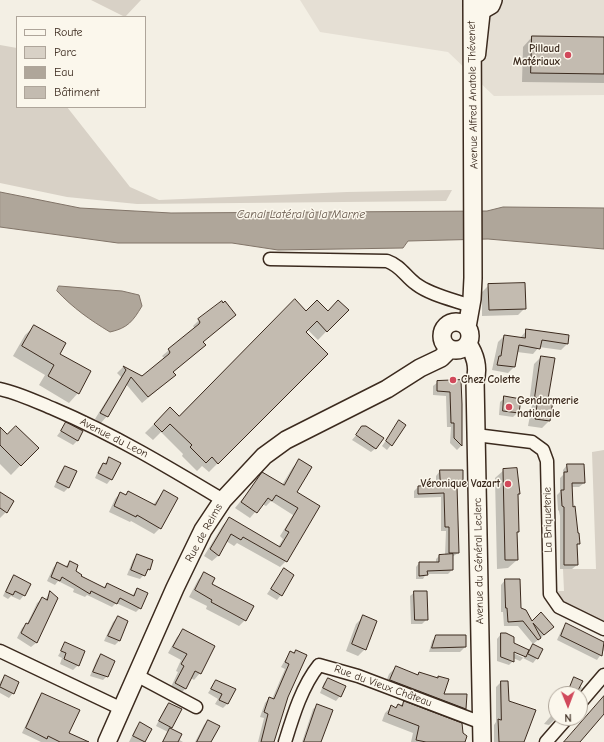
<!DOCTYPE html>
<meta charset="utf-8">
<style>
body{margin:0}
#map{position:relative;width:604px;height:742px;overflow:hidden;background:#f3efe4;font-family:"Comic Neue",sans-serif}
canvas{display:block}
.legend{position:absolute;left:16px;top:16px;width:130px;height:92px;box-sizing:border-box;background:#fbf7ec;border:1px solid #aea59a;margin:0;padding:5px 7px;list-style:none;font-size:12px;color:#3b2a1e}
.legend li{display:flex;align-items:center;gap:8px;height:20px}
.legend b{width:20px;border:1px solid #aea59a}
.north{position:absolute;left:548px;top:686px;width:40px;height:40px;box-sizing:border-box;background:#fbf7ec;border:1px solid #aea59a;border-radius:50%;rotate:179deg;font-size:11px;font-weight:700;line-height:16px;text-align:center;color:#3b2a1e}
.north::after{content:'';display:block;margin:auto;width:14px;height:18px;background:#d1495b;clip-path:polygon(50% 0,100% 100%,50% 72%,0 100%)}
</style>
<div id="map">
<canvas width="604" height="742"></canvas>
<ul class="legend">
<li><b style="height:5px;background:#fbf7ec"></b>Route</li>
<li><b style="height:11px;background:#d8d1c6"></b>Parc</li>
<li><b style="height:11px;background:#afa69a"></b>Eau</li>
<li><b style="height:11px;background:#c3bbb0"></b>Bâtiment</li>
</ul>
<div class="north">N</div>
</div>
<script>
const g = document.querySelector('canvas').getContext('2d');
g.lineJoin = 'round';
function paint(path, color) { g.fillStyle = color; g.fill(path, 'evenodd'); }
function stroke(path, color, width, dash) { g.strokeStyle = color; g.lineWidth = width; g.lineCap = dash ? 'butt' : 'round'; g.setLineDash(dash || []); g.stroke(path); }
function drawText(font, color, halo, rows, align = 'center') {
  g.font = font + ' "Comic Neue",sans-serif'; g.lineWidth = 3; g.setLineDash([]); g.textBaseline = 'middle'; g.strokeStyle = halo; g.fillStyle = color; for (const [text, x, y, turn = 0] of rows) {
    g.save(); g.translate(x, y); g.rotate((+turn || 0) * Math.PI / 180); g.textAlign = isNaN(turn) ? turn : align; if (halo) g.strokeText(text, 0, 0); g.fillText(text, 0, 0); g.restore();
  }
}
const built = new Path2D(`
 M300,0H604V95L494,96L448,52L320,32Z`);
const green = new Path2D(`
 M91,0H141L125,17Z
 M0,45L17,48V107H67L130,187L159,200L347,192L452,190L446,201L137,204L67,197L0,183Z
 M604,450V622C590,616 560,609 558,591H564L563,569H596L592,452Z`);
const water = new Path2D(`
 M0,192L80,208L171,213L487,211L503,207L604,208V249L488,239L408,241L403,248L278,250L232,243H118L0,227Z
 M59,286L122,291L139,295L142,306C133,321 128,328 110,332C90,320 73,308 57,291Z`);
const shadow = new Path2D(`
 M532,37L604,38V83L522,82L523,47Z
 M489,285L525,308L518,315L482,316V292Z
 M347,310L318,340L307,329L305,332L326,354L209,472L202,466L197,471L182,456L183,454L161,432L153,440L145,433L170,408L179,417L306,312Z
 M235,315L202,342L205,345L172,373L175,375L168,381L142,403L126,384L107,416L101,423L95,419L121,377L117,373L123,367L142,377L164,358L162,356L169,350L195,329L193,326L199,320Z
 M35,326L59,354L78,393L69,403L39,385L45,375L13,356L25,335Z
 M527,330L568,336L567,344L561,350L539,347L533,354L517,352L514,367L508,373L492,370L498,342L504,336L520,338Z
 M541,357L549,421L542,428L528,426L532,405L529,404L534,364Z
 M460,381L461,446L457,450L450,443L451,427H447L446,396L433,395V386L438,382Z
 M505,398L518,412L513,417L499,415L500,402Z
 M399,422L391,445L387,450L382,446Z
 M66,424L78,440L73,445L57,436Z
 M363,427L376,448L371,452L352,440Z
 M0,428L7,436L37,448L11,475L0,464Z
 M109,459L111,479L107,484L95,478L99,469Z
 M299,461L295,493L319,506L286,561L280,567L237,543L234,546L226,541L219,555L212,561L204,556L223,525L229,519L278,547L283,539L280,536L293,515L271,501L266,506L262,504L250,518L235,508L263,474L282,485L293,467Z
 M567,465L584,483L579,487H571L572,508L579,543L576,546L577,565L572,569H560V516L559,511L558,510L557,495L560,492V478L563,475V470Z
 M65,467L69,487L64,492L54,487L61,471Z
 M504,470L519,493L517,495L518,531L516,534L517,560L508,568L497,569L495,478Z
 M440,471L462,486L456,490L458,553L452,557V570L448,574H426L423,579H416V567L419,563H436V559L439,556L445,555L446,531H441V497L414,498V491L418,487L436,486V476Z
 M164,491L160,528L154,534L131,521L130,522L109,512L115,499L120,493L125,496L128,492L153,505Z
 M0,494L6,512L0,518Z
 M137,555L149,569L140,579L127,575L133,560Z
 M70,562L74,572L80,577L103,588L107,584L132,596L137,589L140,608L136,612L116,603L112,607L87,595L85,597L73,592L74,589L58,581L55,585L47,581L53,568L57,563L65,567Z
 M284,569L281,595L277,600L267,594Z
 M204,573L211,584L245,620L239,626L206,609L207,606L189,597L198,580Z
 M14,576L24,595L20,600L11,596L8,599L3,596L10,581Z
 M505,580L520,608L532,622L541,614L548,632L533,644L518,626H504L503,612H501V585Z
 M50,592L56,598L36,643L31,647L17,638L22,628L27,624L37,603L42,599L45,600Z
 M415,592L427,619L422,624H411L410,596Z
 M118,617L127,622L119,641L115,645L104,641L113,622Z
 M363,617L365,649L358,656L346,651L356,624Z
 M567,625L604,643V650L597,660L557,640L562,629Z
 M183,631L200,673L194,680L191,678L186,688L180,694L170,689L178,672L176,671L181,660L168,653L177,637Z
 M501,634L513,644L529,650L533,645L537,658L533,663L523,658L520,661L513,658V661L509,665L497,661V639ZM510,649L524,655V658L509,651Z
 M436,636H465V647L460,652H429L432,641Z
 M65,644L78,665L73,670L60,664L62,658L58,656Z
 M290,652L293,654L295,677L278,722L273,742H258L264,718L260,717L265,703L269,698L272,699L285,669L281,667Z
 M101,655L107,676L103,680L90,676L97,659Z
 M396,667L417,675L420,673L437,678L439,677L443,695L465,709L459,715L384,687L389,674Z
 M5,676L13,693L9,698L0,693V682Z
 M574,678L582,688L577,694H566Z
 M328,679L340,696L336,701L320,693L324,683Z
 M216,681L235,689L227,704L223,708L215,704L218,699L208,693Z
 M501,682L508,702L523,742H494V725L496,722V687Z
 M42,694L68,733L71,742H41L22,733L38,699Z
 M404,703L464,742H411L413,733L382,721L385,713L391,707L395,708Z
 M169,704L172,728L170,729L178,739L183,742H162L168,732L156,726L165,708Z
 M318,705L320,742H302L313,709Z
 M556,710V718L549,725L544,724Z
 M208,721L210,742H195L204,725Z
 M140,724L151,729L144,742H129L136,728Z`);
const building = new Path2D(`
 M532,36L604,37V74L531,73Z
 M525,283L526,309L489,310L488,284Z
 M295,299L306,311L317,300L328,311L338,300L349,310L327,332L317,321L306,332L328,354L218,464L212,457L206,463L190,447L192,445L170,424L162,432L154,424L170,407L179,416Z
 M222,301L223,303L225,301L236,315L203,342L206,345L173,372L176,375L148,397L131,377L108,417L100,413L126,370L123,366L142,376L169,354L170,352L168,349L199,324L200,322L198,319Z
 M34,325L66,343L60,354L91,371L79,394L48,376L54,365L22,346Z
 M526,329L569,335L568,344L542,340L540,349L519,345L515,367L497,365L499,356H501L504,335L525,338Z
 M541,356L555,358L548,399L553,400L550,421L535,419L538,398L535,397Z
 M461,380L462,404V446L454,438V423H451L450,392L437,391V381Z
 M504,396L521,399L519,413L503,411Z
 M399,420L406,425L392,446L386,441Z
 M66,422L83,431L78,441L61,431Z
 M16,426L39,448L21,466L0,445V427L7,434Z
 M362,426H366L384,438L376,449L356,435Z
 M109,457L121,463L112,480L98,473L103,463L106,464Z
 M299,459L312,467L297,492L320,506L287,562L243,537L241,540L231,534L219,556L210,549L229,517L280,547L289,532L285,530L298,508L276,495L272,501L268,498L257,513L241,502L262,472L284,485Z
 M567,464H584L585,483H572L573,507L575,506L578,533H579L580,544H577L578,565H564V507L562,506L561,490H564V472H567Z
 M65,466L77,471L69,488L57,482Z
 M517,468L520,494H518L519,532H517L518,560H505L503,469Z
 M440,470H463V486H457L459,553H449V527H445L444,493L418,494V486L440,485Z
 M164,490L178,498L161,529L137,515L136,517L114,506L120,492L126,495L128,491L155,505Z
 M0,492L14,501L7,513L0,508Z
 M137,554L153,560L150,570L148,569L145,576L131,570Z
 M453,554V570L427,571L428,575L419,576V562H439V555Z
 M70,561L78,565L76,571L82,575L81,576L105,588L107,583L134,596L137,588L148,593L141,609L120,598L117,604L91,591L90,594L62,577L60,581L51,577L57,562L67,567Z
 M284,568L294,575L282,596L271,589Z
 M204,572L215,578L212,584L254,606L246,621L211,602L212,600L195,590Z
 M14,575L31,584L25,596L15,591L13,595L6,592Z
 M505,579H520L521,608L526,610L532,621L541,612L554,627L544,635L533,623L541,638L538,640L523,621L508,622L507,608H506Z
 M50,591L58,598L37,643L21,633L26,623L28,624L42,597L47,600Z
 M414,591H427L428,620H415Z
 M363,615L377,621L366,650L352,644Z
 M118,616L128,621L120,641L108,636Z
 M566,623L604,642L602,656L561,636Z
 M183,629L215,646L201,674L195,671L186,689L175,683L184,666L181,664L187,654L173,647Z
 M501,633H506L514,637V643L529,650L526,657L514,652V662L501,657Z
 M436,635H466V647L432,648Z
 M65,642L85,651L79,666L64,659L66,653L61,651Z
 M533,644L543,649L538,659L528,654Z
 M296,650L307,655L288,697L274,742H261L268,714L264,712L269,697L274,699L289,664L285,662L290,651L294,653Z
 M101,654L115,661L108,677L93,672Z
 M396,666L418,675L419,672L438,678V676L449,679L444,694H467L466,709L390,680Z
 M5,675L19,682L14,694L0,687Z
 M574,677L583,681L576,694L568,692Z
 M328,678L346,686L341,697L323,688Z
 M216,680L236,689L228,704L219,700L222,694L211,689Z
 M501,681H508L509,701L536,710L524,742H499L498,719L501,720Z
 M42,693L80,710L69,733L89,742H60L48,736L47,739L26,728Z
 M604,696V714L580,742H564Z
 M404,701L462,723L463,733L467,736L465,742H426L416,740L419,726L388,714L391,705L396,708L398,704L402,706Z
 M169,703L182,709L172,728L159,721Z
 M317,704L333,710L321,742H304Z
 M208,720L220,726L211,742H197Z
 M140,722L152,729L145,742L133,736Z
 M170,728L182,734L178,742H163Z`);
const minor = new Path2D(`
 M479,55L484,9
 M270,259L387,261C401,266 405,276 416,284C429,294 450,299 465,304
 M0,389C19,393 37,402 54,409C113,434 168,467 223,500
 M476,435L532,442L543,450L547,461L550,594L559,607L604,629
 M0,651L122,709
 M136,675L196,707
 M580,703L604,675
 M285,742C293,716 302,686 319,665L358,676L482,723
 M546,742L567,718`);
const secondary = new Path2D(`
 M472,0L475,7L484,9L491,5L493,0
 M442 336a14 14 0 1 1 28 0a14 14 0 1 1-28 0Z
 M467,327L472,299L473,278L472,0
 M468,344C475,354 479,368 475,380L482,742
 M107,742L175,588L203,530L223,500L264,456L286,440L387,389L420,368L441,358L450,349`);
const markers = [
 [568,55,4,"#d1495b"],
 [453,380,4,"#d1495b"],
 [509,407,4,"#d1495b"],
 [508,484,4,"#d1495b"]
];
const poiNames = [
 ["Pillaud",560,49],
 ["Matériaux",560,62],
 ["Chez Colette",461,380,"left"],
 ["Gendarmerie",517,401,"left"],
 ["nationale",517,414,"left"],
 ["Véronique Vazart",500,484]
];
const streetNames = [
 ["Avenue Alfred Anatole Thévenet",473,95,-91],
 ["Avenue du Leon",114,438,27],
 ["La Briqueterie",548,520,-91],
 ["Rue de Reims",204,533,-61],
 ["Avenue du Général Leclerc",479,561,-91],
 ["Rue du Vieux Château",383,686,20]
];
const waterNames = [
 ["Canal Latéral à la Marne",301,215]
];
paint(built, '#e5dfd4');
paint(green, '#d8d1c6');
paint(water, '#afa69a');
stroke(water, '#817468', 1);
paint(shadow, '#0003');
paint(building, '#c3bbb0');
stroke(building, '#3b2a1e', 1);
stroke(minor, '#3b2a1e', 15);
stroke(secondary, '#3b2a1e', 20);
stroke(minor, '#fbf7ec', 12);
stroke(secondary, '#fbf7ec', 17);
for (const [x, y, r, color] of markers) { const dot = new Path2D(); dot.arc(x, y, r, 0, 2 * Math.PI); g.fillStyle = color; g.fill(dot); stroke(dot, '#fbf7ec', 1.5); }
drawText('bold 11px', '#3b2a1e', '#fbf7ec', poiNames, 'right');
drawText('11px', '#3b2a1e', '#fbf7ec', streetNames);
drawText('italic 12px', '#645549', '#fbf7ec', waterNames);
</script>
